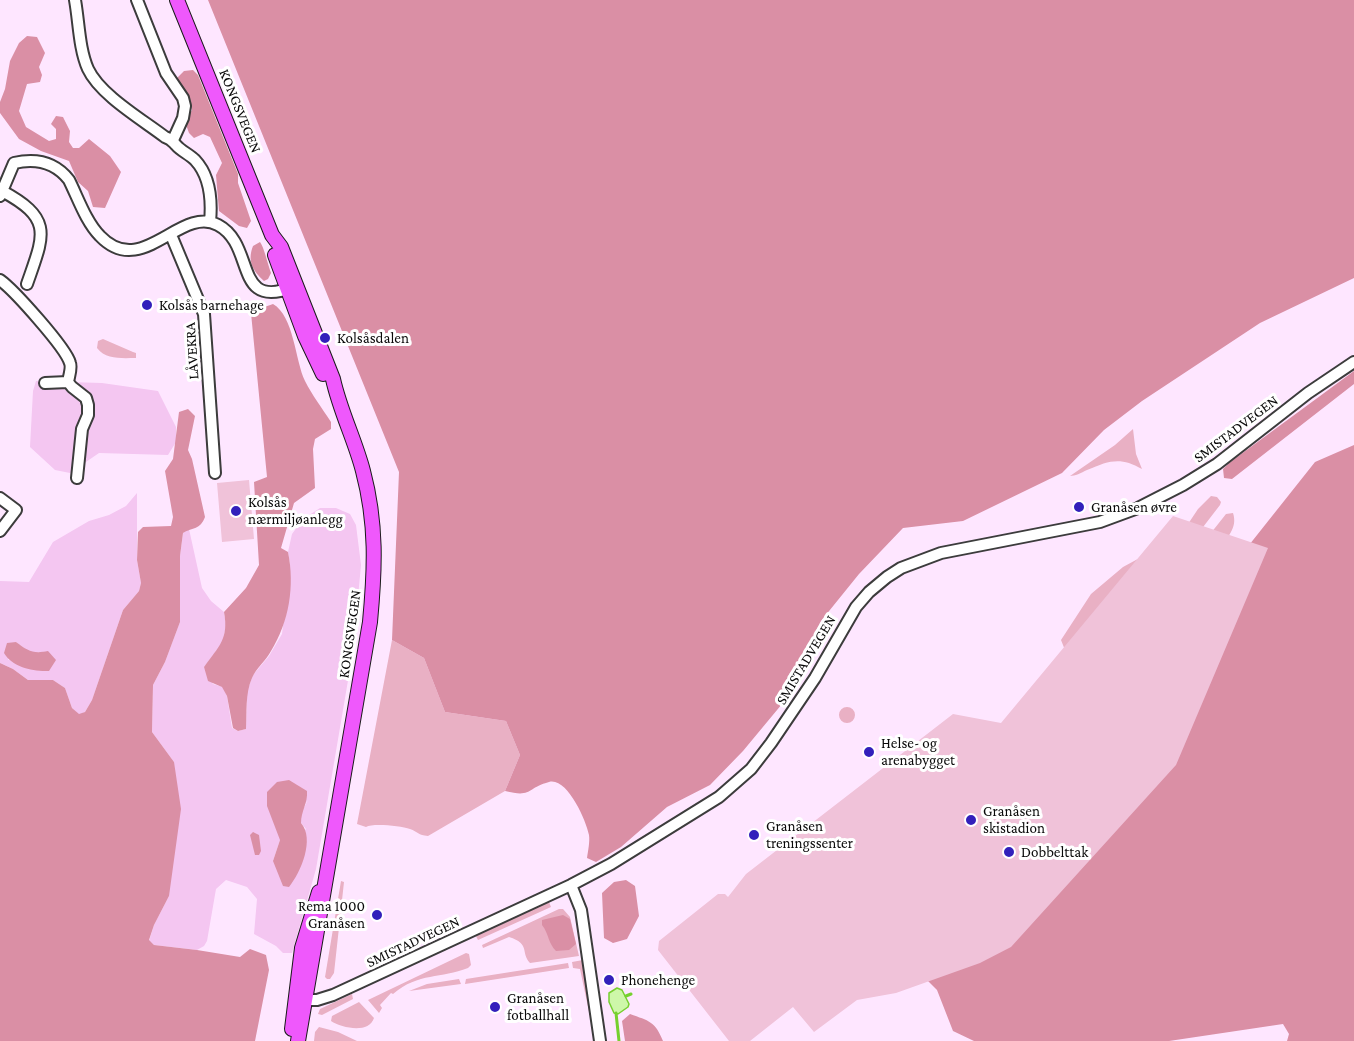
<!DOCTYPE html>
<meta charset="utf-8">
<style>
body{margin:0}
canvas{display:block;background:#fee6ff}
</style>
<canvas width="1354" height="1041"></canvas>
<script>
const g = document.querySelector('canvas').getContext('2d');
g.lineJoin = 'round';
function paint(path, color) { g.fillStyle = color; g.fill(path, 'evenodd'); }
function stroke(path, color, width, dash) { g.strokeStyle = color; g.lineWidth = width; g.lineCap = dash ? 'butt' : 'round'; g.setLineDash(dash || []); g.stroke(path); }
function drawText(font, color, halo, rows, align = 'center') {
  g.font = font + ' "Crimson Pro",serif'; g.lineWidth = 6; g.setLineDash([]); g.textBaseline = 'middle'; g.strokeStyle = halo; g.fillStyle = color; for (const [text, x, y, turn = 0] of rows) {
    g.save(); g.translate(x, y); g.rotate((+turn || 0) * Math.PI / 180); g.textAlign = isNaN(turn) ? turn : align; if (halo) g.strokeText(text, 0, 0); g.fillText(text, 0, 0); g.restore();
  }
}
const farmland = new Path2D(`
 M36,381L102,383L158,391L176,427V442L168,455L99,453L70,473L55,470L30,447L33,391Z
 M137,493V560L141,583L139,591L123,610L92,700L85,712L79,715L72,708L65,688L53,680H28L13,669L0,663V581L29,582L53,542L89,521L109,515L126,506ZM16,642L29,652L36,653L48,651L8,660Z
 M320,508H336L350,514L356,525L361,565L353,651L316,869L292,953H283L276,946L254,934L257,899L247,887L226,880L216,889L207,941L204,946L197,950L154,945L149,941L154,925L169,896L174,762L152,732L153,685L165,662L180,622V556L183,533L189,529L202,588L211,601L224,612L226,625L223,643L204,667L213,684L223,687L227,696L232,728L238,731L246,729L247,692L253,675L269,656L282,634L290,564L288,552L292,534L303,519ZM308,800L301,813V823L306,829L273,861L280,840Z`);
const green = new Path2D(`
 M103,339L133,352L136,353V358C123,358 106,360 97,348L98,341Z
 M1133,429L1136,454L1142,469C1121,457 1110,460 1087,470C1081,473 1075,476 1070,476L1115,445Z
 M1211,496L1217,497L1221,502L1220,505L1200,531L1207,538L1226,514L1233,513C1238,528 1227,538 1218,549L1188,524L1198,509Z
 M1147,554L1049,704L996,734L1065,650L1061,640L1091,594L1123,567Z
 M392,640L424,658L445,712L506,721L520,755L505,791L428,836C418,835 418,832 410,829C401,826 373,823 366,827L357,824Z
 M839 715a8 8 0 1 1 16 0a8 8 0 1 1-16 0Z
 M341,881L344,882L334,973L330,979H327L325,977Z
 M549,902L551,907L478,940L476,936Z
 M559,909H563L570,917L579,956L530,963C520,952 531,944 509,937L483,948L482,945Z
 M466,953L469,954L471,965L468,968C441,979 419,972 393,994L391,993L380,1005L382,1008L379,1013L368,1000Z
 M583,960L592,1019L591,1021L580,969L573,968L572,962Z
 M568,963L569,968L465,984L466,979Z
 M459,979L461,984L409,991L427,984Z
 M352,994L353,999L322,1015L318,1014L320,1009Z
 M359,1002L374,1018C369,1034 342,1028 331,1021L332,1016Z
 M319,1027L338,1032L357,1041H314L315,1032Z`);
const forest = new Path2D(`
 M208,0H1354V278L1260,323L1142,401L1104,430L1062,473L963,521L903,528L859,574L821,621L782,704L743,751L710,785L667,807L621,847L596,862L587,858C588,851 590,842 589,835C586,820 567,777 549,782C526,788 533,798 505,791L520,755L506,721L445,712L424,658L392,640L399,472Z
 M27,36L37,37L45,53L39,67L42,75L40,82L27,84L19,111L26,127L49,141L56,139V129L51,124L56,116L63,117L70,131L69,142L73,148H79L89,139L110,156L121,172L105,208L93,207L88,191L78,182L69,161L41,151L19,139L0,113V102L5,89L10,61L19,43Z
 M193,70L198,75L238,174V183L251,221L247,228L239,226L219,211L216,175L222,163L210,137L203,134L194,138L189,133L185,122L192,110L190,102L177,78L184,71Z
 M260,242C264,247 268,265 271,273L268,279L264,281C253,271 247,261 253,246Z
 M273,304C294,316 295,360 305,381C312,395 322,408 331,422V429L315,439L313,449L315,488L294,503L281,548L288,552C295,586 289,622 271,651C266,661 256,668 252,678C245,694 247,712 246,729L238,731L233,728L227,696L222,687L208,681L204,667C219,646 229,639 224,612L246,588L259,565L254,482L267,477L251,313C256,308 266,307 273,304Z
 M1354,371V384L1232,479L1224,478L1223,469L1229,463Z
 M188,409L195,416L188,450L192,459L205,517C200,530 193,527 183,533L180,556V622L165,662L153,685L152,732L174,762L181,809L169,896L154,925L149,940L154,945L197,950L240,957L250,949L266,955L269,970L255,1041H0V663L13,669L28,680H53L65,688L72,708L79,714L85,712L92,700L123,610L139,591L141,583L137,560L138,532L143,527L171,526L173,517L165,471L173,459L179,412Z
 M1354,445V1041H1287L1289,1034L1283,1024L1169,1041H974L953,1031L937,990L914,967L1315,462Z
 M16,642C28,651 33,654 48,651L56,660L49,671C34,672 12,667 4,653L7,643Z
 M289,780L307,791C308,803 301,811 301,823C315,839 301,872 289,887L283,886L273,861L280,840L267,806V792L277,782Z
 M253,832L259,835L261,851L259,855H255L250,835Z
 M626,880L635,886L639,916L627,939L613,943L604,938L602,893L614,882Z
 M563,915L570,919L576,944L569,950L556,951C548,943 549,934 542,925V920Z
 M630,1014C649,1021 655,1021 663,1041H625L622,1021Z`);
const pitch = new Path2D(`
 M249,480L254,539L222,542L217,483Z
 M1173,516L1268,548L1176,765L1011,947L980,963L896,993L857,1000L814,1032L793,1007L750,1041H729L658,950L659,941L718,894H725L728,897L746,874L953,714L1001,723Z`);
const water = new Path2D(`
 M617,988L622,990L629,1004L628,1007L618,1014L614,1013L609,1002V993Z`);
const stream = new Path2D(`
 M626,996L631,994
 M616,1013L619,1041`);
const minor = new Path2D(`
 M75,0C79,22 79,49 88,69C100,95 143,120 165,137C171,139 172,141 176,145C181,151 189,154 195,160C210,176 212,201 210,222
 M137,0L166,73L183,98L185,106L183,118L173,140
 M2,191C54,219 44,235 27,284
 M0,196L14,163C36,158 55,162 69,180C78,198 86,222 100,236C142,280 180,205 218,225C256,245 233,311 293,287
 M171,235L204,314L215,473
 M0,280C14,290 66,348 70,363C72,368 69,376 68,382L72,387L86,398L88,405V415L82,429L77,478
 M45,383L68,382
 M0,498L16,510L0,531
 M571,885L581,910L600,1041
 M299,1000H317L333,995L571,885L611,864L719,797L751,769L771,743L815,678L856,607L869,592L887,577L901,568L941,553L1100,522L1138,508L1183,485L1217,464L1308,393L1354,362`);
const major = new Path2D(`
 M177,0L272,235L281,247L333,379C340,411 355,440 363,471C377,524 375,569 370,622L298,1041
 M275,255L305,336L323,374
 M292,1029L302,948L319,892`);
const markers = [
 [147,305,6,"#3220bb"],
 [325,338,6,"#3220bb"],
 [1079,507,6,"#3220bb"],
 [236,511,6,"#3220bb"],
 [869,752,6,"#3220bb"],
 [971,820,6,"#3220bb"],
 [754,835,6,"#3220bb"],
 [1009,852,6,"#3220bb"],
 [377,915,6,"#3220bb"],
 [609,980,6,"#3220bb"],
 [495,1007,6,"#3220bb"]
];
const streetNames = [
 ["KONGSVEGEN",240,111,68],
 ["LÅVEKRA",192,351,-94],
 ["SMISTADVEGEN",1236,429,-37],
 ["KONGSVEGEN",350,634,-82],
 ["SMISTADVEGEN",806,660,-59],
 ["SMISTADVEGEN",413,942,-25]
];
const poiNames = [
 ["Kolsås barnehage",159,305],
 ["Kolsåsdalen",337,338],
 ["Kolsås",248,502],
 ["nærmiljøanlegg",248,519],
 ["Granåsen øvre",1091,507],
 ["Helse- og",881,743],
 ["arenabygget",881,760],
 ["Granåsen",983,811],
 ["skistadion",983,828],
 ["Granåsen",766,826],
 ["treningssenter",766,843],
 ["Dobbelttak",1021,852],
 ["Rema 1000",365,906,"right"],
 ["Granåsen",365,923,"right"],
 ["Phonehenge",621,980],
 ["Granåsen",507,998],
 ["fotballhall",507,1015]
];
paint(farmland, '#f4c6f1');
paint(green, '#e9b0c4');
paint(forest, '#da8fa5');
paint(pitch, '#f0c2d9');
paint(water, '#cef7a9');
stroke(water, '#76d02f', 1.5);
stroke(stream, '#76d02f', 3);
stroke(minor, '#3c3c3c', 14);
stroke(major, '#1a1a1a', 16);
stroke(minor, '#fff', 10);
stroke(major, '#ef58fc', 14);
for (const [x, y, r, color] of markers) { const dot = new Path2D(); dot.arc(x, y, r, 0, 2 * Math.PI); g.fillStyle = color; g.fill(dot); stroke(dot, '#fff', 2); }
drawText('15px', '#090909', '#fff', streetNames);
drawText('15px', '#090909', '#fff', poiNames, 'left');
</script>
